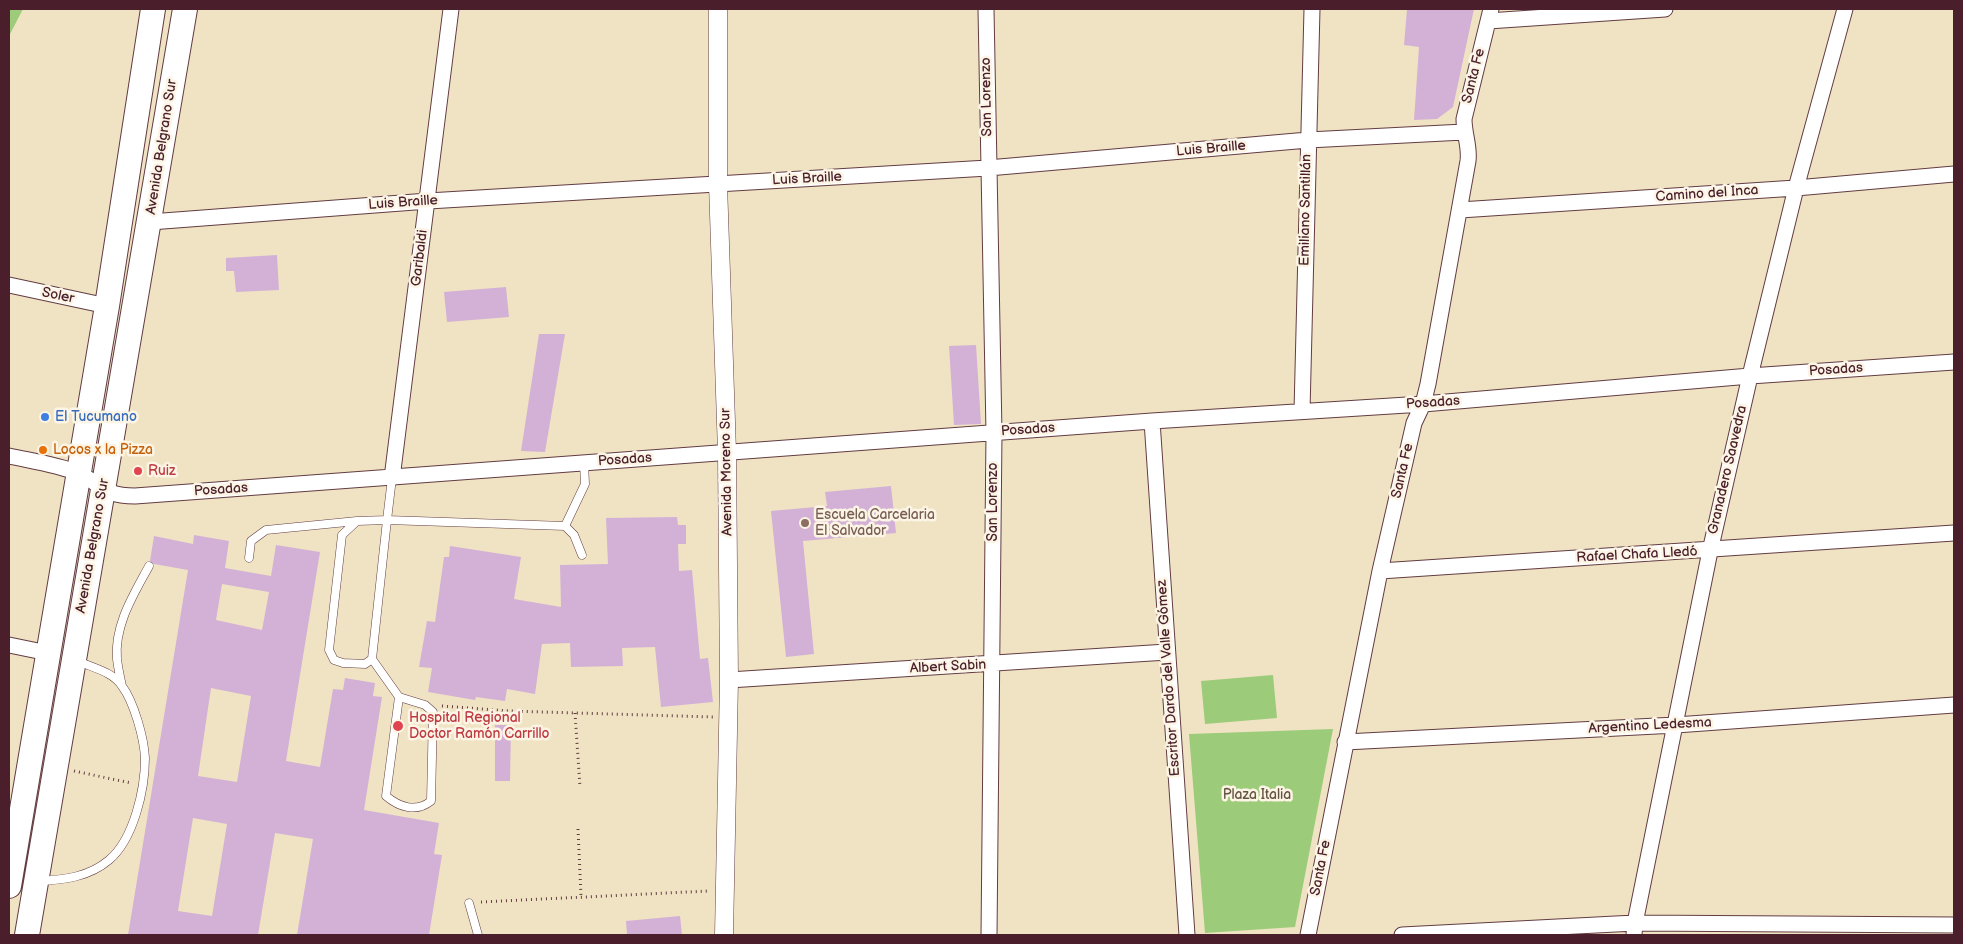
<!DOCTYPE html>
<meta charset="utf-8">
<style>
body{margin:0}
#map{position:relative;width:1963px;height:944px;overflow:hidden;background:#efe3c3;font-family:"Balsamiq Sans",sans-serif}
canvas{display:block}
.frame{position:absolute;inset:0;border:10px solid #4a1f2b;pointer-events:none}
</style>
<div id="map">
<canvas width="1963" height="944"></canvas>
<div class="frame"></div>
</div>
<script>
const g = document.querySelector('canvas').getContext('2d');
g.lineJoin = 'round';
function paint(path, color) { g.fillStyle = color; g.fill(path, 'evenodd'); }
function stroke(path, color, width, dash) { g.strokeStyle = color; g.lineWidth = width; g.lineCap = dash ? 'butt' : 'round'; g.setLineDash(dash || []); g.stroke(path); }
function drawText(font, color, halo, rows, align = 'center') {
  g.font = font + ' "Balsamiq Sans",sans-serif'; g.lineWidth = 5; g.setLineDash([]); g.textBaseline = 'middle'; g.strokeStyle = halo; g.fillStyle = color; for (const [text, x, y, turn = 0] of rows) {
    g.save(); g.translate(x, y); g.rotate((+turn || 0) * Math.PI / 180); g.textAlign = isNaN(turn) ? turn : align; if (halo) g.strokeText(text, 0, 0); g.fillText(text, 0, 0); g.restore();
  }
}
const green = new Path2D(`
 M9,9H23L9,36Z
 M1273,675L1277,718L1205,724L1201,681Z
 M1333,729L1295,927L1205,933L1189,734Z`);
const building = new Path2D(`
 M1407,9H1474L1453,107L1437,119L1414,120L1419,47L1404,45Z
 M277,255L279,290L236,292L234,271H226V258Z
 M506,287L509,317L447,322L444,292Z
 M539,334H565L545,452L521,451Z
 M976,345L981,424L954,425L949,346Z
 M891,486L896,533L803,541L814,654L786,657L771,511L827,506L825,492Z
 M677,517L678,525H686V544H678L679,571L692,570L700,659L708,658L713,702L661,707L655,647L622,648L623,666L571,667L570,643L542,644L535,694L507,689L505,701L476,697L475,700L428,692L432,668L419,667L427,621L435,622L444,557H449L450,546L521,557L514,599L561,607L560,565L608,564L606,518Z
 M194,535L229,541L225,568L271,576L276,545L320,552L286,761L320,767L333,689L343,690L345,678L375,683L373,696L382,697L364,810L439,823L434,854L442,855L429,935H297L313,839L275,833L258,935H128L188,570L154,564L150,561L154,536L193,544ZM222,584L269,592L262,630L216,620ZM211,688L251,696L237,782L198,776ZM193,818L227,824L212,916L178,911Z
 M495,725H511L510,781H495Z
 M680,916L682,935H627L626,921Z`);
const path = new Path2D(`
 M442,706L509,711L713,717
 M575,713L580,787
 M74,771L131,783
 M578,829L581,896
 M481,902L709,891`);
const service = new Path2D(`
 M392,478L387,520L372,659L365,664L343,663L334,660L329,650L342,535L357,521L387,520L565,526L574,535L582,555
 M565,526L585,484L584,463
 M249,558L251,541L266,530L357,521
 M372,659L399,697L425,705L433,712L431,801C416,813 399,807 386,796L399,697
 M122,686C120,677 118,668 117,659C114,625 134,594 149,566
 M38,881C64,880 89,877 109,860C134,839 145,789 145,758C144,738 134,702 122,686C112,671 92,668 76,660
 M469,903L478,935`);
const minor = new Path2D(`
 M986,9L994,433L989,935
 M1488,21L1665,9
 M1460,210L1796,188L1954,174
 M150,222L428,201L988,168L1308,140L1464,132
 M9,285L107,306
 M1302,411L1312,9
 M1152,421L1187,935
 M9,456C32,461 56,464 78,473C102,484 102,496 135,496L1152,421L1423,404L1750,376L1954,362
 M392,478L451,9
 M1380,571L1954,533
 M9,645L48,653
 M729,680L1167,652
 M1345,742L1676,725L1954,705
 M1308,935L1380,571L1414,423L1423,404L1428,384L1468,161C1470,147 1464,134 1464,119L1491,9
 M1402,935L1635,923L1954,925
 M1634,935L1635,923L1710,551L1750,376L1796,188L1845,9`);
const tertiary = new Path2D(`
 M718,9V184L727,452L729,680L724,935`);
const trunk = new Path2D(`
 M9,886L107,306L153,9
 M27,935L185,9`);
const markers = [
 [45,417,5,"#3f7fe0"],
 [43,450,5,"#e8710a"],
 [138,471,5,"#e0444e"],
 [805,523,5,"#8d6e63"],
 [398,726,6,"#e0444e"]
];
const streetNames = [
 ["Santa Fe",1474,76,-76],
 ["San Lorenzo",987,97,-91],
 ["Avenida Belgrano Sur",162,147,-81],
 ["Luis Braille",1211,149,-5],
 ["Luis Braille",807,179,-3],
 ["Camino del Inca",1707,194,-4],
 ["Luis Braille",403,203,-4],
 ["Emiliano Santillán",1306,210,-89],
 ["Garibaldi",420,258,-83],
 ["Soler",58,296,12],
 ["Posadas",1836,370,-4],
 ["Posadas",1433,403,-4],
 ["Posadas",1028,430,-4],
 ["Posadas",625,460,-4],
 ["Granadero Saavedra",1728,470,-77],
 ["Santa Fe",1403,471,-77],
 ["Avenida Moreno Sur",727,472,-91],
 ["Posadas",221,490,-4],
 ["San Lorenzo",993,502,-90],
 ["Avenida Belgrano Sur",93,546,-80],
 ["Rafael Chafa Lledó",1637,555,-3],
 ["Albert Sabin",948,667,-3],
 ["Escritor Dardo del Valle Gómez",1169,678,-94],
 ["Argentino Ledesma",1650,726,-3],
 ["Santa Fe",1321,868,-79]
];
const shopNames = [
 ["El Tucumano",55,417]
];
const foodNames = [
 ["Locos x la Pizza",53,450]
];
const healthNames = [
 ["Ruiz",148,471],
 ["Hospital Regional",409,718],
 ["Doctor Ramón Carrillo",409,734]
];
const educationNames = [
 ["Escuela Carcelaria",815,515],
 ["El Salvador",815,531]
];
const parkNames = [
 ["Plaza Italia",1257,795]
];
paint(green, '#9ccb79');
paint(building, '#d3b1d7');
stroke(service, '#633c42', 9);
stroke(minor, '#633c42', 17);
stroke(tertiary, '#633c42', 19);
stroke(trunk, '#633c42', 26);
stroke(path, '#633c42', 3, [1, 4]);
stroke(service, '#fff', 8);
stroke(minor, '#fff', 15);
stroke(tertiary, '#fff', 18);
stroke(trunk, '#fff', 24);
for (const [x, y, r, color] of markers) { const dot = new Path2D(); dot.arc(x, y, r, 0, 2 * Math.PI); g.fillStyle = color; g.fill(dot); stroke(dot, '#fcf5e5', 2); }
drawText('14px', '#4a1f2b', '#fcf5e5', streetNames);
drawText('14px', '#366cbe', '#fcf5e5', shopNames, 'left');
drawText('14px', '#c56008', '#fcf5e5', foodNames, 'left');
drawText('14px', '#be3a42', '#fcf5e5', healthNames, 'left');
drawText('14px', '#785e54', '#fcf5e5', educationNames, 'left');
drawText('14px', '#635342', '#fcf5e5', parkNames);
</script>
